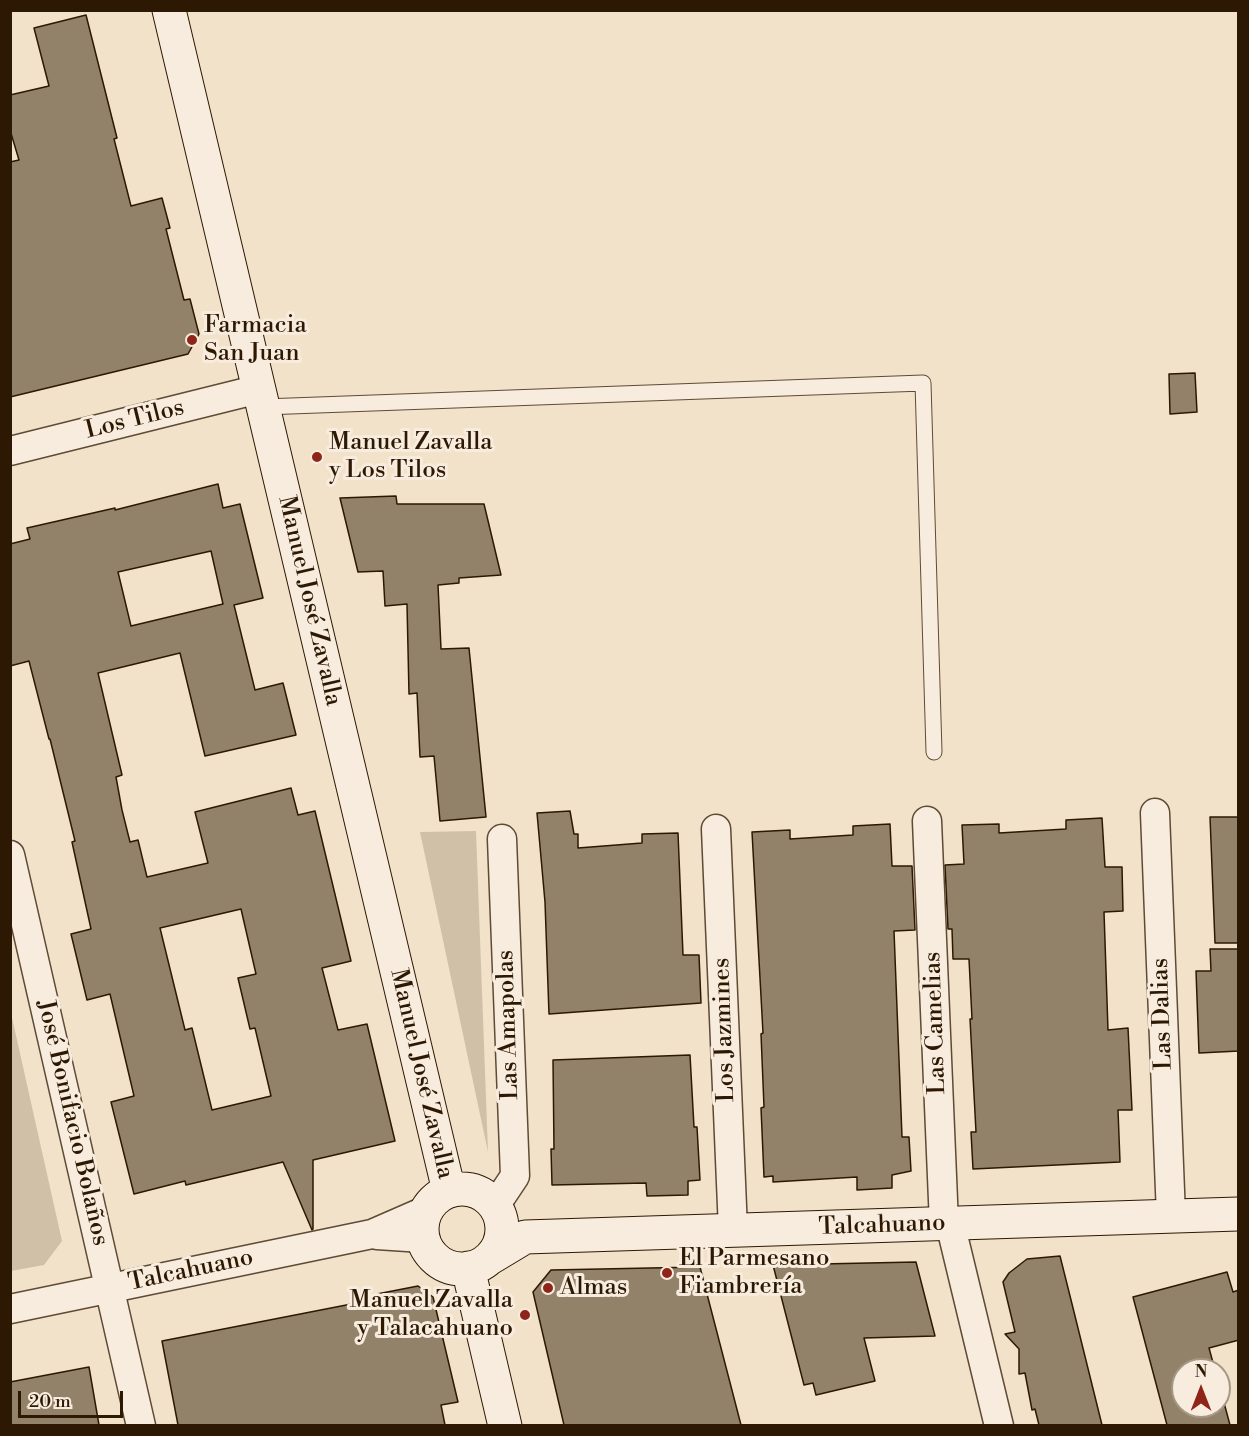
<!DOCTYPE html>
<meta charset="utf-8">
<style>
body{margin:0}
#map{position:relative;width:1249px;height:1436px;overflow:hidden;background:#f2e2ca;font-family:"Libre Bodoni",serif}
canvas{display:block}
.frame{position:absolute;inset:0;border:12px solid #2d1903;pointer-events:none}
.north{position:absolute;left:1171px;top:1358px;width:60px;height:60px;box-sizing:border-box;background:#f7ecdd;border:2px solid #a69886;border-radius:50%;rotate:0deg;font-size:16px;font-weight:700;line-height:24px;text-align:center;color:#2d1903}
.north::after{content:'';display:block;margin:auto;width:21px;height:27px;background:#8f2418;clip-path:polygon(50% 0,100% 100%,50% 72%,0 100%)}
.scale{position:absolute;left:18px;top:1391px;width:105px;height:27px;box-sizing:border-box;border:3px solid #2d1903;border-top:0;padding-left:8px;font-size:18px;line-height:21px;white-space:nowrap;color:#2d1903;-webkit-text-stroke:4px #f7ecdd;paint-order:stroke}
</style>
<div id="map">
<canvas width="1249" height="1436"></canvas>
<div class="frame"></div>
<div class="north">N</div>
<div class="scale">20 m</div>
</div>
<script>
const g = document.querySelector('canvas').getContext('2d');
g.lineJoin = 'round';
function paint(path, color) { g.fillStyle = color; g.fill(path, 'evenodd'); }
function stroke(path, color, width, dash) { g.strokeStyle = color; g.lineWidth = width; g.lineCap = dash ? 'butt' : 'round'; g.setLineDash(dash || []); g.stroke(path); }
function drawText(font, color, halo, rows, align = 'center') {
  g.font = font + ' "Libre Bodoni",serif'; g.lineWidth = 6; g.setLineDash([]); g.textBaseline = 'middle'; g.strokeStyle = halo; g.fillStyle = color; for (const [text, x, y, turn = 0] of rows) {
    g.save(); g.translate(x, y); g.rotate((+turn || 0) * Math.PI / 180); g.textAlign = isNaN(turn) ? turn : align; if (halo) g.strokeText(text, 0, 0); g.fillText(text, 0, 0); g.restore();
  }
}
const green = new Path2D(`
 M476,831L488,1152L420,832Z
 M11,1013L62,1241L44,1265L11,1271Z`);
const building = new Path2D(`
 M86,15L117,138L114,139L131,206L162,198L170,228L166,229L184,300L190,299L199,334L188,354L10,397V162L19,160L10,130V95L49,86L34,28Z
 M1195,373L1197,412L1170,414L1169,374Z
 M218,484L223,508L240,504L263,598L234,605L255,690L283,683L296,735L205,756L180,653L98,673L122,775L116,777L122,810L130,842L138,840L147,877L208,863L195,812L291,788L298,815L315,811L351,961L322,968L338,1030L367,1024L395,1141L313,1160V1229L312,1230L283,1162L186,1185L185,1181L134,1194L111,1102L134,1096L110,994L87,1000L71,934L91,929L72,842L75,841L50,739H49L29,661L10,666V544L30,539L27,528L115,508V510ZM211,551L223,604L131,626L118,572ZM241,909L256,974L238,978L250,1029L255,1028L271,1096L212,1110L192,1028L185,1030L160,928Z
 M396,496L397,504H484L501,575L459,578V583L438,585L441,649L469,648L486,817L440,821L434,756L420,757L417,693L409,694L407,604L385,606L383,571L358,572L340,498Z
 M570,811L574,834H578V848L642,843V834L678,833L683,955H699L701,1003L549,1014L545,902L537,813Z
 M1210,817H1239V943H1215Z
 M1102,818L1105,867H1122L1123,911L1104,912L1108,1030L1128,1028L1132,1110H1118L1120,1162L973,1169L971,1132H976L970,1019H972L969,959H953L952,929H948L945,865L964,864L962,825L999,824V833L1066,829V820Z
 M890,824L892,866H912L915,930L894,931L902,1137H909L911,1171L892,1175V1188L857,1190V1177L773,1182V1176L764,1177L761,1108L764,1107L761,1034L763,1033L752,832L790,830V839L853,835V826Z
 M1210,949H1239V1051L1199,1053L1196,971H1211Z
 M690,1055L694,1127H697L700,1180L688,1181V1195L647,1196L646,1183L552,1185L551,1149H554L553,1060Z
 M1060,1256L1073,1308L1102,1425H1039L1035,1409L1032,1410L1025,1373L1019,1374V1349L1005,1334L1015,1332L1003,1282L1009,1273L1027,1259Z
 M916,1262L935,1336L864,1338L875,1381L816,1395L813,1383L804,1385L773,1265Z
 M700,1267L741,1425H564L533,1292L551,1270Z
 M1227,1272L1233,1292L1239,1290V1340L1209,1348L1215,1370H1183V1406H1219V1384L1230,1425H1167L1133,1297Z
 M418,1286L433,1297L458,1402L441,1405L445,1425H178L162,1341L377,1299V1294Z
 M89,1367L99,1425H10V1382Z`);
const lane = new Path2D(`
 M263,407L923,383L934,752`);
const street = new Path2D(`
 M10,451L259,389
 M1155,813L1171,1216
 M927,821L944,1224
 M716,829L733,1230
 M10,855L141,1426
 M495,1206L515,1176L502,839
 M950,1223L999,1426
 M377,1235L423,1238
 M10,1309L372,1234L427,1210`);
const secondary = new Path2D(`
 M169,10L449,1191
 M422 1229a40 40 0 1 1 80 0a40 40 0 1 1-80 0Z
 M490,1258L525,1237L1238,1214
 M468,1268L505,1426`);
const markers = [
 [192,340,6,"#8f2418"],
 [317,457,6,"#8f2418"],
 [667,1273,6,"#8f2418"],
 [548,1288,6,"#8f2418"],
 [525,1315,6,"#8f2418"]
];
const poiNames = [
 ["Farmacia",204,326],
 ["San Juan",204,354],
 ["Manuel Zavalla",329,443],
 ["y Los Tilos",329,471],
 ["El Parmesano",679,1259],
 ["Fiambrería",679,1287],
 ["Almas",560,1288],
 ["Manuel Zavalla",513,1301,"right"],
 ["y Talacahuano",513,1329,"right"]
];
const streetNames = [
 ["Los Tilos",135,420,-14],
 ["Manuel José Zavalla",309,601,77],
 ["Las Dalias",1163,1014,-92],
 ["Las Camelias",936,1023,-92],
 ["Las Amapolas",509,1025,-92],
 ["Los Jazmines",725,1030,-92],
 ["Manuel José Zavalla",421,1074,77],
 ["José Bonifacio Bolaños",72,1123,77],
 ["Talcahuano",882,1226,-2],
 ["Talcahuano",191,1271,-12]
];
paint(green, '#d1c0a8');
paint(building, '#93826a');
stroke(building, '#2d1903', 1.5);
stroke(lane, '#5e4b35', 17);
stroke(street, '#5e4b35', 31);
stroke(secondary, '#2d1903', 35);
stroke(lane, '#f7ecdd', 15);
stroke(street, '#f7ecdd', 28);
stroke(secondary, '#f7ecdd', 33);
for (const [x, y, r, color] of markers) { const dot = new Path2D(); dot.arc(x, y, r, 0, 2 * Math.PI); g.fillStyle = color; g.fill(dot); stroke(dot, '#f7ecdd', 2); }
drawText('24px', '#2d1903', '#f7ecdd', poiNames, 'left');
drawText('24px', '#2d1903', '#f7ecdd', streetNames);
</script>
